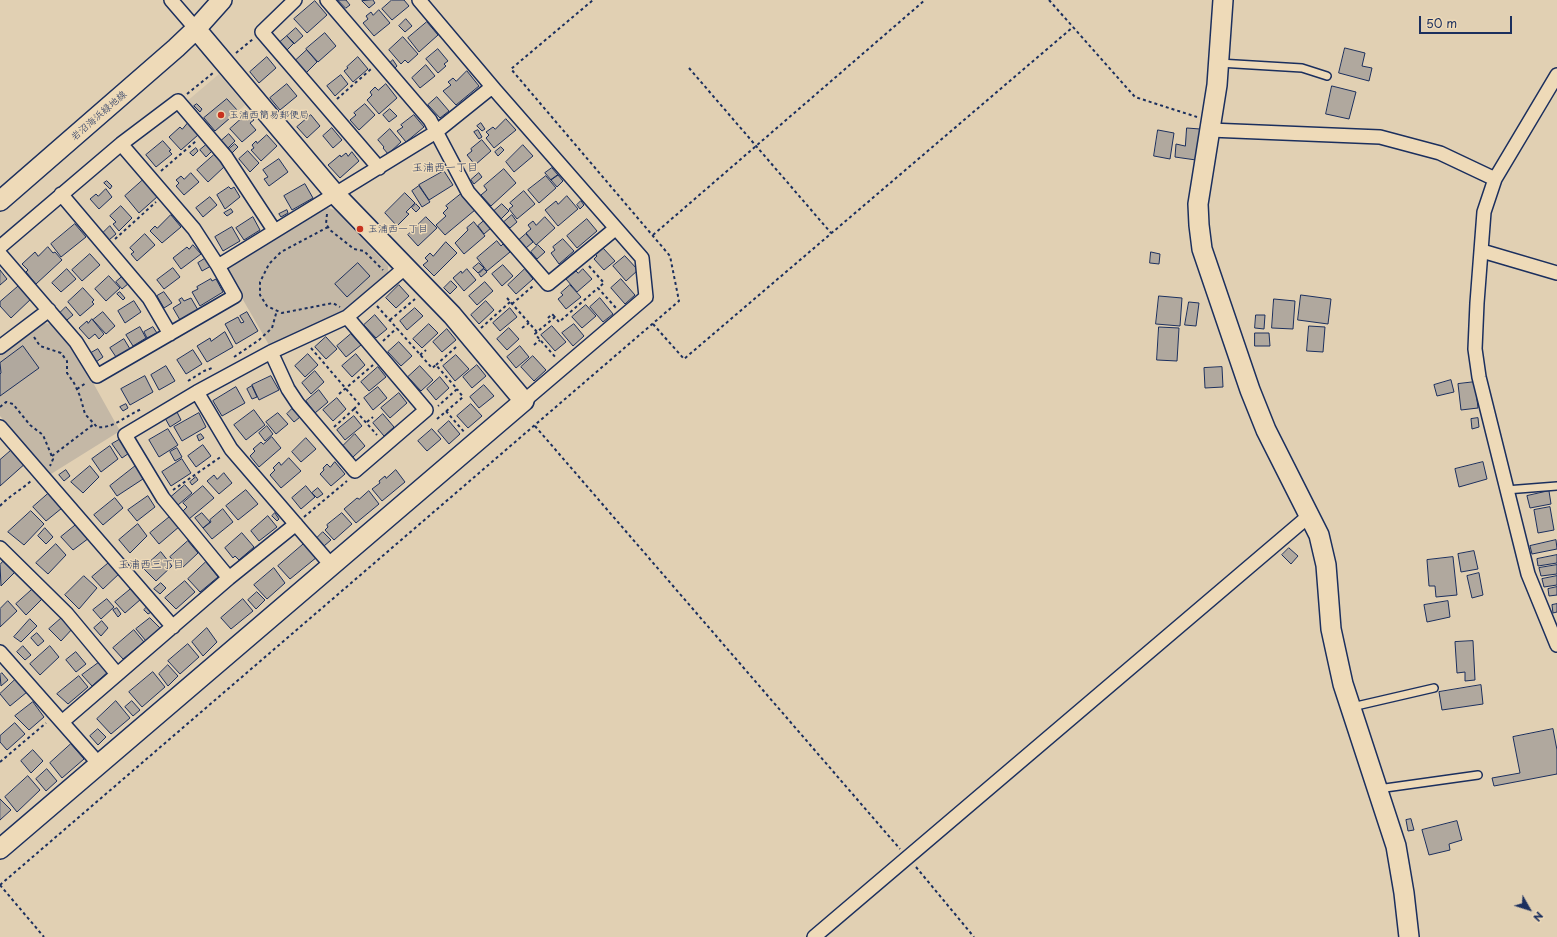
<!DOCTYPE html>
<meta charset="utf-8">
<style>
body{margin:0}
#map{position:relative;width:1557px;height:937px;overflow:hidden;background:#e1d0b3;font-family:"Playpen Sans",sans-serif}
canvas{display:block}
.north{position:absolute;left:1509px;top:889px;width:40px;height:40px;-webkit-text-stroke:3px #eedab8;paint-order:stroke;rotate:129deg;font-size:11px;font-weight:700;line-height:16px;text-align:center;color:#1b2f5e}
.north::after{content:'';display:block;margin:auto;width:14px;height:18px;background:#1b2f5e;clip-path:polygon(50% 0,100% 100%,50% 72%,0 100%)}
.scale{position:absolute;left:1419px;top:16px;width:93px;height:18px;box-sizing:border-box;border:2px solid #1b2f5e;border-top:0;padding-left:5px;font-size:12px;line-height:14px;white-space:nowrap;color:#1b2f5e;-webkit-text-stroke:3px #eedab8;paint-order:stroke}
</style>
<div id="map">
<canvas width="1557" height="937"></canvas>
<div class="north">N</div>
<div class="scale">50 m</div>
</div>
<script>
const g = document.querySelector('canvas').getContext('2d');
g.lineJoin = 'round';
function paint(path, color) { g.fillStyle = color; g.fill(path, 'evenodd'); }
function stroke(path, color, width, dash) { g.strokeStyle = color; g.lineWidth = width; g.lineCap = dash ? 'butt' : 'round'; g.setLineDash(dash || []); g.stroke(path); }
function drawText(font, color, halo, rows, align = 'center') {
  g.font = font + ' "Playpen Sans","Klee One",sans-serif'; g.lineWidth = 3; g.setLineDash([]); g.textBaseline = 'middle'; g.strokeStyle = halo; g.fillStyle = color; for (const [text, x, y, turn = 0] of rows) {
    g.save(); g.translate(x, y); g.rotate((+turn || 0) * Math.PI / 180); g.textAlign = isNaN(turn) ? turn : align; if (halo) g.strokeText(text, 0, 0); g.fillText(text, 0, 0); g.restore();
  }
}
const built = new Path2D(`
 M219,74L245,105L213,134L186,102Z`);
const green = new Path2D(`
 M325,207L335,210L388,266V276L342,315L269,345L227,272L229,264Z
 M43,323L52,324L77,354L120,431L51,474L0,416V354Z`);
const building = new Path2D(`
 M338,0H346L350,5L346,8Z
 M373,0L375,3L369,8L362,1Z
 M392,0H404L409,6L392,20L382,9Z
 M315,1L327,15L307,33L294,19Z
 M379,10L390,23L374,36L363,23L368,19L366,16L371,12L373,15Z
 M406,19L412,26L405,32L399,26Z
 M427,22L438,35L419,52L408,38Z
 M296,28L303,36L294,44L287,36Z
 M325,33L336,46L318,62L306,49Z
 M287,36L294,43L287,50L280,42Z
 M403,37L418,54L408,63L405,60L401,64L389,50Z
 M1345,48L1365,53L1362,66L1372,68L1369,81L1339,73Z
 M438,49L448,61L444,64L446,66L438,73L426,59Z
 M307,50L317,62L306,73L295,61Z
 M267,57L276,68L259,83L250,72Z
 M358,57L368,69L353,82L344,71L348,68L347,67Z
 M393,60L397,66L395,68L390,63Z
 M426,65L435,76L420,88L412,78Z
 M467,71L479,86L456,105L443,91L451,85L448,82L453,78L456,81Z
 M341,75L348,84L335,96L327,86Z
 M287,84L297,96L280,110L270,98Z
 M386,84L397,98L379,114L367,100L372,95L370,92L375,87L378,90Z
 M1332,86L1356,92L1349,119L1326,114Z
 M437,97L449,111L440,118L428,105Z
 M227,99L238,111L215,131L204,118Z
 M197,104L202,109L200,112L194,106Z
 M365,104L375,115L359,130L350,120L356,115L354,113Z
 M390,109L397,116L389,122L383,115Z
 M248,113L254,120L250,123L256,130L242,142L230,129Z
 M311,115L320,126L307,138L297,127Z
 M414,115L424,127L406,142L397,131L403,127L401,125Z
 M506,119L516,130L494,148L486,138L489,135L486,132L493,127L495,129Z
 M188,123L198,135L181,150L169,137L180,127L182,129Z
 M481,123L485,129L482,131L477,126Z
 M332,128L342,140L333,148L323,136Z
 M1187,128L1200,129L1196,160L1175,157L1176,144L1185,146Z
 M390,129L401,142L388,154L383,148L384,147L378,140Z
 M478,130L482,137L479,139L474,132Z
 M1158,130L1174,133L1170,159L1154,156Z
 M229,134L235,141L227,149L221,141Z
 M267,135L277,146L261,161L251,150L254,148L252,145L256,141L257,143Z
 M482,140L491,151L475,165L467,155L472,151L471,149Z
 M163,141L171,150L169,151L172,154L156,167L146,155Z
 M235,144L238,147L231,154L228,150Z
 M206,145L212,151L206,157L200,150Z
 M523,145L533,156L514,172L506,162Z
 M501,147L504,150L498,156L495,152Z
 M196,148L198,151L193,156L190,153Z
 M248,151L259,163L250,172L239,159Z
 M352,152L359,161L340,178L328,165L340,155L341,157L346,153L348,156Z
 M214,155L225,166L208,182L197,170Z
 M279,159L288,172L269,186L264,179L268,177L263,170Z
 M552,168L558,175L551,180L545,173Z
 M504,169L516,183L491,206L481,195L487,190L484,186Z
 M444,171L453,185L429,200L419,185Z
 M191,173L199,182L184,195L176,186L179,183L176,180L181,176L184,179Z
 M479,173L482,177L474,184L471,180Z
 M558,175L563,181L557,187L551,180Z
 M546,176L556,188L539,203L528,190Z
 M143,180L158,196L139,213L125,196Z
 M107,181L112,186L110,189L104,183Z
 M305,184L313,198L292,210L284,196Z
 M419,186L430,202L422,207L412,191Z
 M229,187L231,189L234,187L240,197L225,209L217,195Z
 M106,189L112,197L99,209L90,199L96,194L98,196Z
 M524,191L535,204L517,219L509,209L513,206L510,203Z
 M405,193L415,203L406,212L409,214L397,226L385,213Z
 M461,194L475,210L445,235L436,225L446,216L443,213L448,208L446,206Z
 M567,196L578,209L558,226L545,210L556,201L558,204Z
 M210,197L217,205L203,217L196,208Z
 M581,201L584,205L580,209L577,205Z
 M416,204L420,208L416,212L412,208Z
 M502,204L509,211L501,219L494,211Z
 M121,206L132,218L119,231L113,224L116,222L110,216Z
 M231,209L233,212L227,216L224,213Z
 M287,210L288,213L281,217L279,214Z
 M171,215L181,227L162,243L150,231L155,226L157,228Z
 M512,215L517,222L510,228L504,222Z
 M253,217L260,230L244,240L236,228Z
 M426,217L437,228L418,246L408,235Z
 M545,217L555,228L536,245L526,233L531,229L528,225L533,221L536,225Z
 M587,219L597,231L577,248L567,236Z
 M485,220L491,228L484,234L478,226Z
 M474,222L485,236L464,254L455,243L468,230L467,228Z
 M75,224L86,237L61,257L51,244Z
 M110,226L116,234L109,240L103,233Z
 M232,227L240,241L223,251L215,237Z
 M145,234L155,245L137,261L131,254L134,252L130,248Z
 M526,234L533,242L526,248L519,240Z
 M563,239L574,251L559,264L551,253L555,250L553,247Z
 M497,241L501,246L503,244L510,252L487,271L477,258Z
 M446,242L457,253L434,276L423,265L428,261L425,258L430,253L433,256Z
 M193,245L201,254L181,269L173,258L187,247L189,249Z
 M538,245L545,252L537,259L531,252Z
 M48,247L53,253L55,252L62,260L36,284L26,272L28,270L22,264L35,252L38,256Z
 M603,248L615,261L604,270L594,259L597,256L596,255Z
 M1151,252L1160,254L1159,264L1150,263Z
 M90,254L100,265L82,281L72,270Z
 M625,256L638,270L626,281L613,266Z
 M206,258L211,266L202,271L198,263Z
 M358,263L370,276L347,297L335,284Z
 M479,263L484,268L478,273L473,268Z
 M503,265L513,276L502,286L492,274Z
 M173,268L180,277L164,289L157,280Z
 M67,269L76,279L61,292L52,283Z
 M467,269L476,280L464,291L453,278L461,271L462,273Z
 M484,269L487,272L481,277L479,274Z
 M525,269L533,279L516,294L508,285Z
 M583,269L592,279L577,292L566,279L576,271L578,273Z
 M0,270L7,279L0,285Z
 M109,276L120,288L106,301L95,289Z
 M123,276L129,283L122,289L116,282Z
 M211,279L212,281L216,279L223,292L200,306L192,292L198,289L197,287Z
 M621,279L635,295L625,304L611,288Z
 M451,281L457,287L450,294L444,288Z
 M485,282L493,291L477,305L469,296Z
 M21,284L33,297L11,318L0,306V302Z
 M399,285L409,296L396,308L386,298Z
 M570,285L581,297L566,309L558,299L563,295L561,293Z
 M83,288L94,300L92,302L94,304L80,316L68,302Z
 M120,292L125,298L123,300L117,294Z
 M164,292L172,303L164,308L157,296Z
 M1301,295L1331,299L1328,324L1298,320Z
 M1159,296L1182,298L1180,326L1156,324Z
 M182,298L184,301L191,298L198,310L180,320L173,308L181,303L179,300Z
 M600,298L613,314L603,322L590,307Z
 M1274,299L1295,301L1293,329L1272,328Z
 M134,301L141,312L125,323L118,311Z
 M486,301L494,310L479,324L471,315Z
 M1189,302L1199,303L1196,326L1185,325Z
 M586,305L596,316L582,328L572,317Z
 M66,307L73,315L67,320L60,313Z
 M415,308L423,316L407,330L400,321Z
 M510,308L517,317L500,331L493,323Z
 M103,312L115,326L106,334L93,320Z
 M247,312L258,331L236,344L225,324L238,317L241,323L244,322L240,316Z
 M375,315L387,329L376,338L364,325Z
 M1256,315H1265L1264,329L1255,328Z
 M92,319L104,334L99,339L95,334L89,339L79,328L87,321L88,323Z
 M429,324L438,333L422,348L413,339Z
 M574,324L584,336L573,346L562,333Z
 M552,326L566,342L555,351L541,335Z
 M1309,326L1325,327L1323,352L1307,351Z
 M140,327L146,338L133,346L126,335Z
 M153,327L157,333L147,338L144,332Z
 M1159,327L1179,328L1177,361L1157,360Z
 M509,328L519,339L507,350L497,339Z
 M447,329L456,340L442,352L433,342Z
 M225,332L233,347L207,362L197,346L210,338L211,341Z
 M1255,333H1269L1270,346H1255Z
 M351,334L361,345L346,357L337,346Z
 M326,337L337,349L326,359L315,347Z
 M124,339L130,349L116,357L110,348Z
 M399,342L412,356L401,366L388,352Z
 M23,346L39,368L0,396V374L1,373L0,363Z
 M520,346L529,357L516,368L507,357Z
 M98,349L103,357L96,362L91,353Z
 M193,350L202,364L186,374L177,360Z
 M308,354L318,365L305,377L295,366Z
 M356,354L365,365L352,377L342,366Z
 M456,355L469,369L455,381L443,366Z
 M533,356L546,370L534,381L521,367Z
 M477,365L486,376L472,388L463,377Z
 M166,366L175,381L159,390L151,375Z
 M420,366L433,380L421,391L408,377Z
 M378,367L386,377L369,391L361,382Z
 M1222,367L1223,387L1205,388L1204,368Z
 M315,371L324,382L311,394L302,383Z
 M145,376L153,392L130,405L121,389Z
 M271,376L279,390L259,400L252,385Z
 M440,377L449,388L436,400L427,389Z
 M1451,380L1454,392L1437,396L1434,385Z
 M1475,382L1478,408L1461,410L1458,384Z
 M484,385L494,396L479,408L470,397Z
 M252,386L257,397L252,399L247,389Z
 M236,387L245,403L222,416L213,401Z
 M378,387L387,398L373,410L364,398Z
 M319,390L328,402L315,413L306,401Z
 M399,393L407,403L390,418L381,408Z
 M337,398L346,409L333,421L323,410Z
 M126,404L128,408L123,411L120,407Z
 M471,404L482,416L468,428L457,416Z
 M292,409L300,417L294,422L287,414Z
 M254,410L265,425L246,440L234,425Z
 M177,412L181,420L170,427L165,418Z
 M199,413L206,427L182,441L174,427Z
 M278,413L288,424L276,434L266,422Z
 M383,414L394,427L384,436L373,423Z
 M354,416L362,426L345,440L337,430Z
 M1478,418L1479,427L1472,429L1471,419Z
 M449,421L460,434L449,444L438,431Z
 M267,426L273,434L265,441L259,433Z
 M168,429L178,445L159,457L149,440Z
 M432,429L441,439L427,451L418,441Z
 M201,434L204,438L199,441L197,436Z
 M355,434L365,446L353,457L343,446Z
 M124,437L132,451L122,458L112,444Z
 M272,437L281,448L259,467L250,456L255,451L253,449L261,442L263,444Z
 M306,438L316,449L301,462L292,452Z
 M203,445L211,456L196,467L188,456Z
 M110,446L118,459L101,472L92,459Z
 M14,448L27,462L0,486V460Z
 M177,448L182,457L175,461L170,452Z
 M289,458L301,471L281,488L270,475L275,470L273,468L279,462L281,465Z
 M182,459L191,473L171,486L162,472Z
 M335,462L345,474L331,486L320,474L324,470L323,468L327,464L330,467Z
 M1483,462L1487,479L1459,487L1455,469Z
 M138,464L146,477L117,496L110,486Z
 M90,466L99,477L83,493L71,482Z
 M66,470L70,476L64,481L59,475Z
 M396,470L405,482L382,501L372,489L380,483L379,481L385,476L386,478Z
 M224,473L232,483L219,494L207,481L214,475L217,479Z
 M196,477L198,480L192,485L190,482Z
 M185,485L192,493L178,505L171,497Z
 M203,486L214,498L189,519L183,511L187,507L183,503Z
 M306,486L315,497L301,509L292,498Z
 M318,488L323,494L317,498L312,493Z
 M246,490L258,504L238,520L226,506Z
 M369,491L379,504L356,523L344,509L357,498L359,499Z
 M1549,491L1551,504L1530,508L1527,496Z
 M49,493L62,508L46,521L33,507Z
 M148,496L155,507L137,521L128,510Z
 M115,498L123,508L103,525L94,515Z
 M1550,507L1554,530L1538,533L1534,510Z
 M223,509L233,522L212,539L203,528L211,522L210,520Z
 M31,511L44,524L24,545L8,532Z
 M202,513L210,522L203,528L195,518Z
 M275,513L279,519L277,521L272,516Z
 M342,513L352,524L334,540L325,530L328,527L327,525Z
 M172,515L180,526L159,544L150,533Z
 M268,516L277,527L259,541L251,531Z
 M77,524L89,538L73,550L61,537Z
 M138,524L147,536L130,553L119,540Z
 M45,528L53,537L46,544L38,536Z
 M323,532L331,540L324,546L317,538Z
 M242,533L254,547L239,560L235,556L233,558L225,548Z
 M1556,540L1557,549L1532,554L1530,546Z
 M188,541L198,553L181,569L170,557Z
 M306,542L317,557L290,579L278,566Z
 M56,544L66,555L48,574L36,563Z
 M1289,548L1298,556L1291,564L1282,555Z
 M1474,551L1478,569L1461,572L1458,554Z
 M161,552L172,566L156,581L143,568Z
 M1557,555V563L1538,566L1537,559Z
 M1453,557L1457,595L1436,597L1435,586H1429L1427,560Z
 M6,558L17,570L1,586L0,565Z
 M111,561L121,572L103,589L92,577Z
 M206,562L218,577L200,592L188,579Z
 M1557,565V574L1541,576L1539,568Z
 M274,568L285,583L267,599L254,585Z
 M1479,573L1483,595L1472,598L1467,576Z
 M84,576L97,588L79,609L65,595Z
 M1557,576V585L1544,587L1542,579Z
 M185,581L195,592L176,609L165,598Z
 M161,583L166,588L160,594L154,589Z
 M35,587L44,597L26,615L16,604Z
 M1557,587V595L1549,596L1548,589Z
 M132,588L141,599L125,613L115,602Z
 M257,592L265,600L256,609L248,600Z
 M107,599L114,607L101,619L93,610Z
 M243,599L253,611L231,629L221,618Z
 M8,601L17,611L0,627V609Z
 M1448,601L1450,617L1427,622L1424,605Z
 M1557,604V612L1553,613L1552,605Z
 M149,605L153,611L148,614L144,610Z
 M117,608L121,614L118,617L113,610Z
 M65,615L74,627L61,641L49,629Z
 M150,618L160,628L146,641L136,629Z
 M30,619L37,626L21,642L14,637Z
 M102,621L108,628L101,636L94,628Z
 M207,628L217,642L203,656L192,642Z
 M134,630L144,642L123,659L113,648Z
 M37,633L44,641L38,646L31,638Z
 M1473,641L1475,680L1465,681V672L1457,673L1455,642Z
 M188,644L199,657L180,674L168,661Z
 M23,646L31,655L25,660L17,652Z
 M50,646L59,657L40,675L30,664Z
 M76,652L86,664L76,672L66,660Z
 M101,661L109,671L92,686L82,675Z
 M168,665L178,676L168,686L159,674Z
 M153,672L165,687L142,707L129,692Z
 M2,673L8,680L1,686L0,675Z
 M79,676L88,687L68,704L57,694Z
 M16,679L27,692L10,706L0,694Z
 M1481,685L1483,704L1442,710L1439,692Z
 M116,701L130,718L111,734L97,719Z
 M132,701L140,710L133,716L125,707Z
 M33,702L44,717L29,730L15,716Z
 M15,723L25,734L7,750L0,742V736Z
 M98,729L106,737L98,745L90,736Z
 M1553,729L1557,750V774L1494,786L1492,778L1520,773L1513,737Z
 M71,744L84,759L62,778L50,763Z
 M33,750L43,761L31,773L21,761Z
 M47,769L57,781L46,791L36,779Z
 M28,776L40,790L17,812L5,797Z
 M0,799L11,810L0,820Z
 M1411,819L1414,830L1408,831L1406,820Z
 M1457,821L1462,840L1449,844L1450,850L1429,855L1422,830Z`);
const path = new Path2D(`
 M1049,0L1135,97L1197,117
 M236,53L253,39
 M689,68L831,233
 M187,94L213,73
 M337,99L371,69
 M161,171L196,141
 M327,214L326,224L330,230L354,249L364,251L383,270
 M328,227L281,252L269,264L260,282V295L267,306L282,313L333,303L340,307
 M653,235L925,0
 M115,239L156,202
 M589,266L604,283L598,288L616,308
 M507,298L537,332L555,317L559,322L598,288
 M512,304L533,286
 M377,306L432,368L436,365L457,389L438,406
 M548,318L552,314L555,317
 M390,320L415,299
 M653,324L684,359L1073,27
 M481,328L510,302
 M522,328L529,323
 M537,332L535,334L556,358
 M34,337L40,346L61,353L67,361V373L74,383L80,396L85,414L97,427C114,429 126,415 142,409
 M383,341L397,328
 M534,345L540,340
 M311,348L359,404L354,409L377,435
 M420,355L426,350
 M234,357L259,340L272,328L277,310
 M436,365L457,346
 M188,381L204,371L212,368
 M77,389L86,383
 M339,394L373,365
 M0,407L6,402L13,404L30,425L43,435L53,459L50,466
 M446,411L465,433
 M437,419L463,397L457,389
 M367,422L373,417
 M535,426L900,849
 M334,427L354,409
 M52,456L94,424
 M173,490L222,456
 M0,506C9,496 21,490 31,481
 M304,517L347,481
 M0,762L46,723
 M916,867L974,937
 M0,885L679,301L670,256L511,69L593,0
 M0,885L44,937`);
const lane = new Path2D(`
 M1219,63L1302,68L1327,76
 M1506,490L1557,486
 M1352,707L1434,688
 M1378,789L1478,775`);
const street = new Path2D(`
 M171,0L196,29
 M295,0L262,32L379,168
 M327,0L430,120L468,192L548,284L615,229
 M419,0L495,90L642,258L646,297L524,401
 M1557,75L1495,179L1484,212L1477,303L1475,349L1479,377L1528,574L1557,645
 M1210,130L1380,137L1440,153L1495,179
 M121,144L194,229L218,266
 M61,194L149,298L170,334
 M0,247L121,144L178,101L226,157L274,230
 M1482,251L1557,273
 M0,254L76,342L97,376L235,296L218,266L436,132L492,87
 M0,347L49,310
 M271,352L288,389L298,404L355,471L426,410L347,317
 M197,392L231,449L331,565
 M0,427L173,627
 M0,548L67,614L117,674
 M229,578L163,498L125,435L197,392L271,352L347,317L406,267
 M0,652L99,764
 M62,722L229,578L296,524
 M814,937L1310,515`);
const secondary = new Path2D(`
 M1223,0L1217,85L1198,204L1199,225L1202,249L1250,390L1266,430L1319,535L1326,565L1331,629L1343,684L1396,846L1404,893L1409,937
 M0,201L176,48L196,29L222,0
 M0,849L524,401L452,315L335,194L196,29`);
const markers = [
 [221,115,4,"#c8321e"],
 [360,229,4,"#c8321e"]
];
const poiNames = [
 ["玉浦西簡易郵便局",229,115],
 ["玉浦西一丁目",368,229]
];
const streetNames = [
 ["岩沼海浜緑地線",99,116,-41]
];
const neighbourhoodNames = [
 ["玉浦西一丁目",445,168],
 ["玉浦西三丁目",151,565]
];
paint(built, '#d2c4ad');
paint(green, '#c4b8a6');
paint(building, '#b0a89e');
stroke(building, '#1b2f5e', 1);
stroke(lane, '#1b2f5e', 10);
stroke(street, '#1b2f5e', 16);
stroke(secondary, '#1b2f5e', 22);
stroke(path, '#1b2f5e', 2, [3, 3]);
stroke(lane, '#eedab8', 7);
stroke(street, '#eedab8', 13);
stroke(secondary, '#eedab8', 19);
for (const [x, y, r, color] of markers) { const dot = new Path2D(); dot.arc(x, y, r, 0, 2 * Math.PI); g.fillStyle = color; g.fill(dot); stroke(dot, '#eedab8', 1.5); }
drawText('10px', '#1b2f5e', '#eedab8', poiNames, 'left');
drawText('10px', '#1b2f5e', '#eedab8', streetNames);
drawText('11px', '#1b2f5e', '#eedab8', neighbourhoodNames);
</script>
